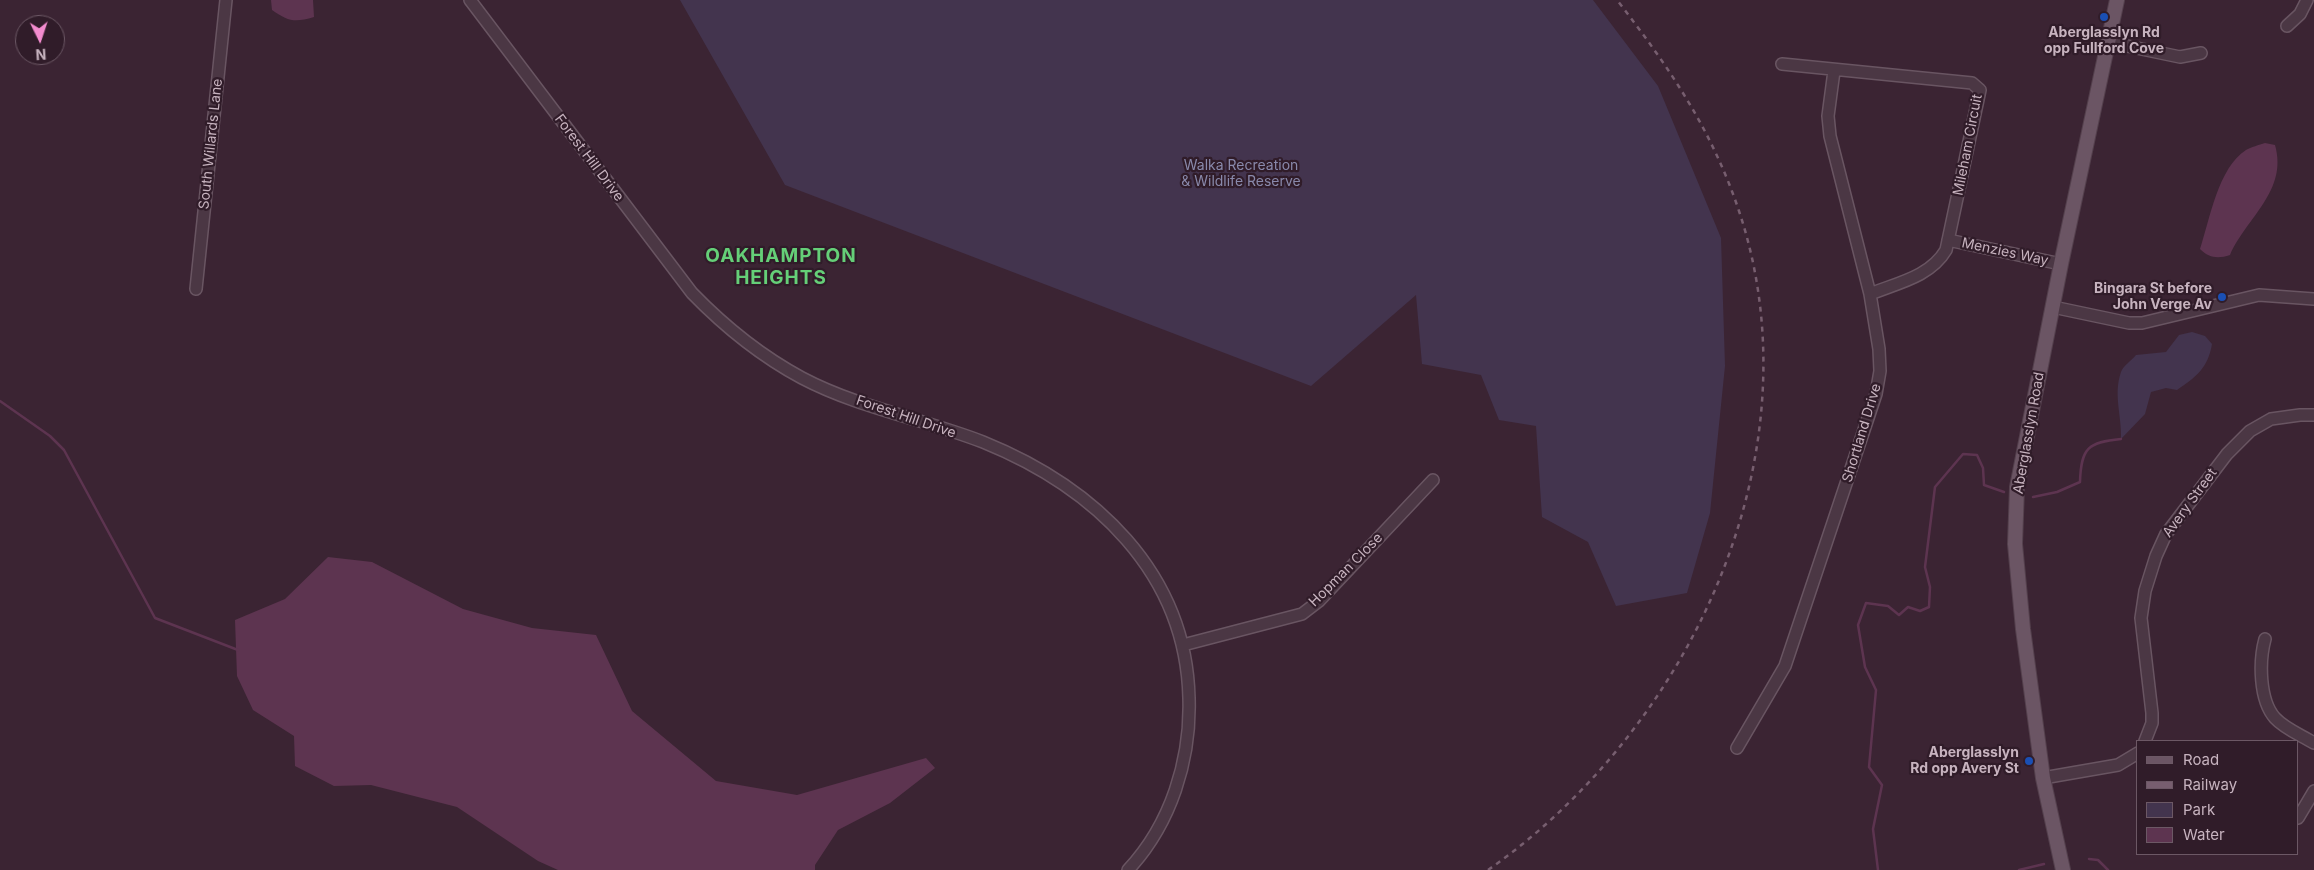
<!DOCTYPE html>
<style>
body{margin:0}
#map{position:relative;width:2314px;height:870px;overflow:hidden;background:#3b2433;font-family:Inter,sans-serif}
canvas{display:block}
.legend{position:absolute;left:2136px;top:740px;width:162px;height:115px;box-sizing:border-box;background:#301c29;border:1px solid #6c5865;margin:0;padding:6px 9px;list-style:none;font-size:15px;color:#c7b3bf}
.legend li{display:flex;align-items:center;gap:10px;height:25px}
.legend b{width:25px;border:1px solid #6c5865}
.north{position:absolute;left:15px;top:15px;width:50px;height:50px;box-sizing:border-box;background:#301c29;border:1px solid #6c5865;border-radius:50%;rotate:176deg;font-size:14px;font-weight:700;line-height:20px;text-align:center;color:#c7b3bf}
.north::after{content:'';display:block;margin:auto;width:18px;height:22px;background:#f38bce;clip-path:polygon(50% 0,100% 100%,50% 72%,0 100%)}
</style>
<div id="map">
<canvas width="2314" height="870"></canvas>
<ul class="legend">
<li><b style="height:6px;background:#6b5564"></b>Road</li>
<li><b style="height:6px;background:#775e6f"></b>Railway</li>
<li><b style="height:14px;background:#43344e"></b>Park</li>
<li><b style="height:14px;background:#5d3450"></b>Water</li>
</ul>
<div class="north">N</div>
</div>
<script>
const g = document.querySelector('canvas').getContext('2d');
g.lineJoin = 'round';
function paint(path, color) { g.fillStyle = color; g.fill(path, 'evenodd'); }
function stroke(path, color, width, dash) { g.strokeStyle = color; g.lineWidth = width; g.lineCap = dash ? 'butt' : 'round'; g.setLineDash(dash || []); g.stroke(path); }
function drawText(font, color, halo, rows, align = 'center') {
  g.font = font + ' Inter,sans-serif'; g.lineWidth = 4.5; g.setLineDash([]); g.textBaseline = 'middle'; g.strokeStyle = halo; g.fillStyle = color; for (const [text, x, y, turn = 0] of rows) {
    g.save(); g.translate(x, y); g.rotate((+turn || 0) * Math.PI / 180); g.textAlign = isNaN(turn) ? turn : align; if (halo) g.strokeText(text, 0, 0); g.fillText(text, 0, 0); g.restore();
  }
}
const green = new Path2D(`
 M680,0H1593L1658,86L1721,238L1725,366L1710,513L1687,593L1616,606L1588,542L1542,517L1536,426L1499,420L1481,375L1422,364L1416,295L1311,386L785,185Z
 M2192,332L2205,336L2212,344C2208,368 2196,377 2177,390L2166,388L2151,392L2145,414L2121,439C2122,416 2113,395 2121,372C2123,366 2132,360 2136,355L2166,352L2179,335Z`);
const water = new Path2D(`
 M271,0H313L314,17C294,23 288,21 272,10Z
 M2265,143L2275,145C2288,191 2247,217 2230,255C2218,259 2209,258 2200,249C2210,219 2218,168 2246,150C2251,147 2259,145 2265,143Z
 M328,557L372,562L463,609L532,628L596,635L632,711L716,781L797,795L926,758L935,768L890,803L838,830L815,865V870H558L538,861L457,807L371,785L334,786L295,766L294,736L253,710L237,676L235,620L285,599Z`);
const stream = new Path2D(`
 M0,401L50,436L64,450L155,618L238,650
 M2033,497L2057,492L2080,482C2081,448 2088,442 2121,439
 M2089,859L2098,860L2108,870
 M1878,870L1873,829L1882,785L1869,767L1876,690L1865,667L1858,625L1866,603L1888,606L1899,615L1908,607L1920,611L1929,607L1930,587L1925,567L1935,487L1963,454L1977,455L1983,468L1984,485L2004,492
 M2019,870L2044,864`);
const minor = new Path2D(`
 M470,0L692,293C725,327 761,356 802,378C859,408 924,419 983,442C1094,487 1186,572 1189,698C1191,760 1171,824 1128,870
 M2287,26L2300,14L2307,0
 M2108,42L2180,57L2201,53
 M1782,64L1972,83L1980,90L1946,250C1930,277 1897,283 1870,294
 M1948,240L2061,264
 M196,289L226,0
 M2053,307L2129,323H2142L2259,295L2314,299
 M2265,639C2259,661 2259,700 2275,718C2285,729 2301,735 2314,743
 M1183,645L1302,614L1319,601L1433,480
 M2145,741L2152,723V713L2141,618L2145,591L2156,556L2166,534L2227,454L2250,431L2271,419L2300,415H2314
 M1737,748L1785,666L1867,421L1876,394L1880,371L1879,349L1870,294L1830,136L1828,116L1834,71
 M2043,778L2118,765L2138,753
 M2298,818L2314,791`);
const major = new Path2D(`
 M2063,870L2043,778L2023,629L2015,544L2017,487L2061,264L2117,0`);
const rail = new Path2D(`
 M1488,870C1690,729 1820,454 1739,211C1712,130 1669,67 1617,0`);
const markers = [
 [2104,17,5,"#1a4fb4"],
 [2222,297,5,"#1a4fb4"],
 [2029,761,5,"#1a4fb4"]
];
const poiNames = [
 ["Aberglasslyn Rd",2104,33,"center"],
 ["opp Fullford Cove",2104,49,"center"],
 ["Bingara St before",2212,289],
 ["John Verge Av",2212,305],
 ["Aberglasslyn",2019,753],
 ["Rd opp Avery St",2019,769]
];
const streetNames = [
 ["South Willards Lane",211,144,-84],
 ["Mileham Circuit",1968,145,-79],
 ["Forest Hill Drive",589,158,53],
 ["Menzies Way",2005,252,12],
 ["Forest Hill Drive",906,417,19],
 ["Shortland Drive",1862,433,-73],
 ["Aberglasslyn Road",2029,433,-80],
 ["Avery Street",2190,503,-54],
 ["Hopman Close",1346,570,-45]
];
const parkNames = [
 ["Walka Recreation",1241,166],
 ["& Wildlife Reserve",1241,182]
];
const districtNames = [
 ["OAKHAMPTON",781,256],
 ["HEIGHTS",781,278]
];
paint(green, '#43344e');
paint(water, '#5d3450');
stroke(stream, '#5d3450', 2.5);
stroke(minor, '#695562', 14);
stroke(major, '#54404d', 16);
stroke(minor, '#4b3744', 11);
stroke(major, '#6b5564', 14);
stroke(rail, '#775e6f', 2.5, [5, 5]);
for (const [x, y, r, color] of markers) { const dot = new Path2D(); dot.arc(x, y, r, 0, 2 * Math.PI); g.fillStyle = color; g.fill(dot); stroke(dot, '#301c29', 2); }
drawText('bold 14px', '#c7b3bf', '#301c29', poiNames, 'right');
drawText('14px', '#c7b3bf', '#301c29', streetNames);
drawText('14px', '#8989ab', '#301c29', parkNames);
g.letterSpacing = '1px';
drawText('bold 19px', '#65cf78', '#301c29', districtNames);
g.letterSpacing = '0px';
</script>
